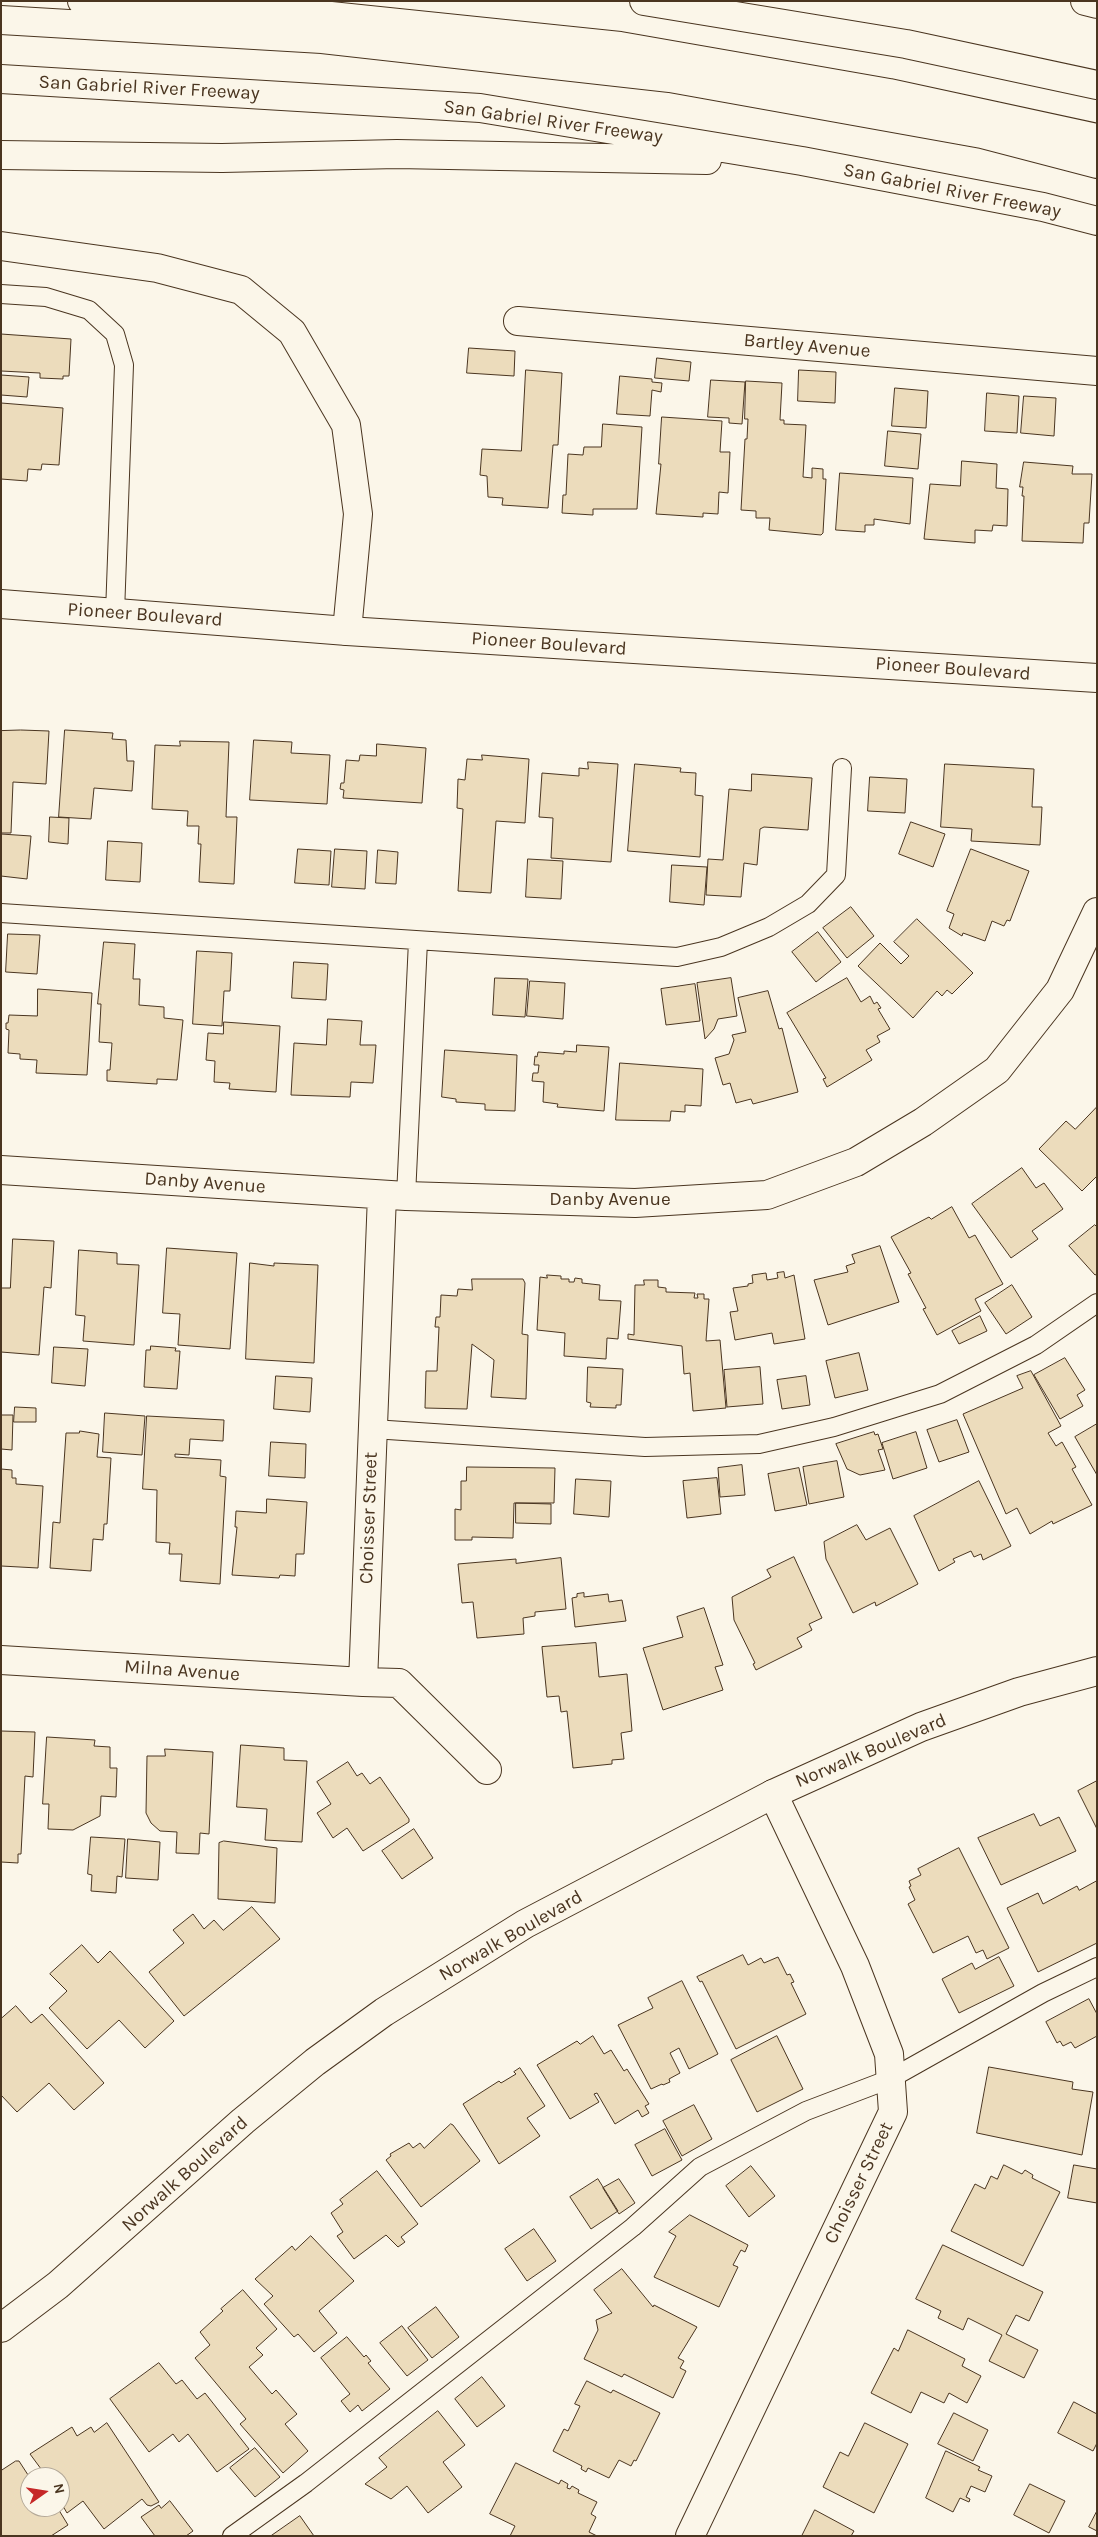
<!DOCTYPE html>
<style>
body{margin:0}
#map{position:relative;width:1098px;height:2537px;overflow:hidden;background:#fbf6e9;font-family:Karla,sans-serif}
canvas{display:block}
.frame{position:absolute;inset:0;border:2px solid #4a3520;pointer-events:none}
.north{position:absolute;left:20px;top:2467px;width:50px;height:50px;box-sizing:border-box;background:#fbf6e9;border:1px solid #b4a999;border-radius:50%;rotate:77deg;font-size:14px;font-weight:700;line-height:20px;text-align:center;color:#4a3520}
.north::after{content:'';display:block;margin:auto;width:18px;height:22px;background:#c62828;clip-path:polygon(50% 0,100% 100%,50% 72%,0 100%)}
</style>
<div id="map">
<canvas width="1098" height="2537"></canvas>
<div class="frame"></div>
<div class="north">N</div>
</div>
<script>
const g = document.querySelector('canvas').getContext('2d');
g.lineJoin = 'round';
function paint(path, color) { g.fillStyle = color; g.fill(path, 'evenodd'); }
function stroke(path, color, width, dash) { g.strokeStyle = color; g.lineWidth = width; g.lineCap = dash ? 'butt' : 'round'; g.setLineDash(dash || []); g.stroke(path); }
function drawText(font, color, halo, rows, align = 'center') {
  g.font = font + ' Karla,sans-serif'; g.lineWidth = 4; g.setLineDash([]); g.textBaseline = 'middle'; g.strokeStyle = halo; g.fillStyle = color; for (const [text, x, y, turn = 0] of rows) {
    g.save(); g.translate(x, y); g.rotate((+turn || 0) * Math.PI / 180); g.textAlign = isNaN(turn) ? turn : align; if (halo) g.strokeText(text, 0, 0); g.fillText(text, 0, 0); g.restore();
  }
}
const building = new Path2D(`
 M1,334L71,339L69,376H63V379L40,378V373L1,371Z
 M469,348L515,351L514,376L467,373Z
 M657,358L691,362L689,381L655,378Z
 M526,370L562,373L558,445H553L548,508L502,505L503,498L488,497L487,476L480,475L482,449L521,451Z
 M799,370L836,372L835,403L798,401Z
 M1,375L29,377L27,397L1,395Z
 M620,376L652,379V382L662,383L661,392L652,390L650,416L617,414Z
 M711,380L745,382L742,424L729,423V418L708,417Z
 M746,381L782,383L780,420H784V424L806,425L803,477L812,478V468L823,469V479H826L823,533L821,535L769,530L770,518H756V511L741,510L745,439H747L748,419H745Z
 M895,388L928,391L926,428L892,426Z
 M987,393L1019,396L1017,433L985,431Z
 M1024,396L1056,398L1054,436L1021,433Z
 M1,403L63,408L59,465L42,464L41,470L28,469L27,481L1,479Z
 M662,417L722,421L720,452H730L728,493L719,492L718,514L703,513V517L656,514L661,464H659Z
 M603,424L642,427L637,509H593V515L562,513L563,495H566L568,454L583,455L584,447H601Z
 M888,431L921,434L918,469L885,466Z
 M962,461L997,464L996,488L1008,489L1007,526L993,525L992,531L975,530V543L924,539L930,484L960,486Z
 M1024,462L1073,466L1072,474H1092L1089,523H1084L1083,543L1022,541L1024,496H1022L1023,487H1020Z
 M840,473L913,478L910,524L874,519V525H865V532L836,530Z
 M21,730L49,731L46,784L13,782L11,833H1V731Z
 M65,730L113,733L112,739L126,740L127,761H134L132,791L94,788L91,819L59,817Z
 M254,740L292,742L291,753L330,755L327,804L250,800Z
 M180,741L229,742L226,817H237L234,884L199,882L201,844H198L199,826H187L188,811L152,809L155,745L180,746Z
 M377,744L426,748L422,803L343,798L344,790L340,789L341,783H344L346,760L359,761L360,755L376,756Z
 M482,755L529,759L525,823L496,821L491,893L458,891L463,809L457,808L458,779L465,780L467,759L482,760Z
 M588,762L618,764L611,862L551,858L553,818L539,817L542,773L579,776V768L588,769Z
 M635,764L681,768L680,772L696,773L695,795L703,796L700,857L628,851Z
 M945,764L1034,769L1032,807H1042L1040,845L971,841L972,829L941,827Z
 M752,774L812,778L808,830L764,827L760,829L757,865L744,863L741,897L706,895L708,859L723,860L729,789L751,791Z
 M870,777L907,779L905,813L868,811Z
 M50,817L69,818L68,844L49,842Z
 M911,822L945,834L933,867L899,854Z
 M1,834L31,836L27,879L1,876Z
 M108,841L142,843L140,882L106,880Z
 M298,849L331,851L329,885L295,883Z
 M335,849L367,851L365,889L332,887Z
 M971,849L1029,871L1010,921L1007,920L1004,926L992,921L985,941L963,933L962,936L949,928L954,914L947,911Z
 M378,850L398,852L396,884L376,883Z
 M528,859L563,861L561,899L526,897Z
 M672,865L707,867L704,905L670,902Z
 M851,907L874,936L847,958L823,928Z
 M917,919L973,973L952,994L947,990L942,996L937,991L913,1018L858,966L880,943L901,964L909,956L894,942Z
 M818,932L841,962L816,982L792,952Z
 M8,934L40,935L37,974L6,972Z
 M104,942L135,944L133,979H140L139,1005L164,1007V1018L183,1020L177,1080L157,1079V1084L107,1081V1070H110L112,1043L99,1042L101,1004H98Z
 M197,951L232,953L230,991H224L222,1026L193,1024Z
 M294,962L328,964L326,1000L292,998Z
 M495,978L528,979L525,1017L493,1015Z
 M731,978L737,1016L718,1019L714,1029L705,1039L697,983Z
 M847,978L861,1002L870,996L874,1004L877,1002L881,1008L878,1009L890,1029L877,1036L880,1042L866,1050L872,1060L827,1087L823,1079L826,1078L787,1013Z
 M530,981L565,983L563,1019L527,1016Z
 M695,984L700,1021L666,1025L661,989Z
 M38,989L92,993L87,1075L36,1073L37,1060L20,1059V1054L8,1053L9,1030L6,1029V1023H8L9,1015L37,1016Z
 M768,991L779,1029L782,1028L798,1092L753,1104L751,1099L736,1103L730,1083L723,1085L715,1058L729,1054L734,1040L732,1035L746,1032L738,998Z
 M328,1019L362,1021L360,1045H376L373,1083L351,1082L350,1097L291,1095L294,1043L326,1045Z
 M224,1022L280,1026L276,1092L229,1089L230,1083L214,1082L215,1061L206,1060L208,1033L223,1034Z
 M577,1045L609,1047L604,1111L557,1107L558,1104L543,1102L544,1082L532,1081L533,1073H538L539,1065H534L535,1056L537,1057L538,1052L564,1054V1051L576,1052Z
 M445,1050L517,1055L515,1111L485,1110V1104L456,1102V1099L442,1097Z
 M620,1063L703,1069L701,1106L685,1105V1112L671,1111L670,1121L616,1120Z
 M1097,1107V1176L1082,1191L1039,1149L1066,1121L1075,1129Z
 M1022,1168L1036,1188L1044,1183L1063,1209L1032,1231L1038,1239L1011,1258L972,1204Z
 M952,1207L969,1238L975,1235L1003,1284L975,1299L981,1311L937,1335L923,1309L926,1308L908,1274L911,1273L891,1237L929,1217L931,1219Z
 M1095,1225L1097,1227V1274L1095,1275L1069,1246Z
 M13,1239L54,1241L51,1288L44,1287L39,1355L1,1352V1288H10Z
 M880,1246L899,1302L828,1325L814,1280L848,1272L846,1266L855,1263L852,1255Z
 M167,1248L237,1253L230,1349L178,1345L180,1314L163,1313Z
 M79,1250L117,1253V1264L139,1265L134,1345L83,1341L85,1316L76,1315Z
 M250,1263L274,1266V1263L318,1265L314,1363L246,1359Z
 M784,1272L785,1278L794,1275L805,1339L774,1344L772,1333L735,1340L730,1312L738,1311L733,1288L748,1286V1284L753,1283L752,1275L766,1273L767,1280L778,1278L777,1273Z
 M547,1275L561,1276V1279H569V1282H574L575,1278L582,1279V1283L600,1285L599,1300L621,1301L618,1339L607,1338L606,1359L564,1356L565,1333L537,1330L540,1277L547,1278Z
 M472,1279H523L525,1283L522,1334L528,1335L526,1399L491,1397L494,1360L472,1344L467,1409L425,1408L426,1371H437L439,1327H435L436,1317H440L441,1295L457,1296L458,1289L472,1290Z
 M644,1280H658V1287L666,1288V1292L695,1293L694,1298H698L697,1294H704V1299H709L706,1341L720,1340L726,1408L693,1411L690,1373L684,1374L682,1346L628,1339V1334L634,1335L635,1285H644Z
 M1012,1285L1032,1317L1006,1334L985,1303Z
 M980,1316L987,1331L959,1344L952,1331Z
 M151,1346L176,1348L175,1351H180L177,1389L144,1387L146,1350H150Z
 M54,1347L88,1349L85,1386L52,1383Z
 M859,1353L868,1390L835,1398L826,1361Z
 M1065,1358L1085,1390L1077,1395L1083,1406L1060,1419L1034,1375Z
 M588,1367L623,1369L621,1405H616V1408L590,1407L591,1403L587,1402Z
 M760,1367L763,1404L727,1407L724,1370Z
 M1031,1371L1061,1426L1048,1433L1056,1446L1062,1442L1076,1467L1072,1469L1092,1505L1053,1524L1052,1521L1030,1534L1017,1508L1006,1514L963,1414L1023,1388L1017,1376Z
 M276,1376L312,1378L310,1412L274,1409Z
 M806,1376L810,1405L782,1409L777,1380Z
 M15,1407L36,1408V1422H14Z
 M105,1413L145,1416L142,1455L103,1452Z
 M1,1415H13L12,1450L1,1449Z
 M147,1416L224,1420L223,1441L190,1439L189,1455L175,1454V1457L221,1460L220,1476L226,1477L220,1584L180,1581L182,1554H169L170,1543L156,1542L157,1490L143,1489Z
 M957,1420L969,1452L939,1462L927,1430Z
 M1097,1424V1475L1075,1437Z
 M80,1431L99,1434L97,1457L111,1458L107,1524H104L103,1540L93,1539L91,1571L50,1568L53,1522L60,1523L66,1433H79Z
 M874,1432L875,1435L878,1434L883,1449L878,1450L885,1470L860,1475L847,1469L836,1444Z
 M916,1432L927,1468L893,1479L882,1443Z
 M271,1442L306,1444L305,1478L269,1476Z
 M837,1461L844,1497L809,1504L803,1467Z
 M742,1465L745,1495L720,1497L718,1468Z
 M467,1467L555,1468L554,1503H514L513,1538L472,1537V1540H455V1509L461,1510V1481H466Z
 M799,1468L807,1505L775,1511L768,1474Z
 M1,1469L12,1470V1478H16V1484L43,1486L38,1568L1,1566Z
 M717,1478L721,1514L687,1518L683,1481Z
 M576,1479L611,1481L609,1517L574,1514Z
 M979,1481L1011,1546L983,1560L981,1554L974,1557L971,1551L953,1559L955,1562L939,1571L914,1516Z
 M267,1499L307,1502L304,1554H296L295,1576L280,1575L279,1578L232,1575L237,1527H235L236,1511L266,1513Z
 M516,1503L551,1504V1524L516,1523Z
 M857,1525L866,1540L890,1528L918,1584L876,1606L875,1602L853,1613L826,1559L824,1542Z
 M794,1557L822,1618L809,1624L812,1630L797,1638L802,1647L756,1670L753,1664L755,1663L734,1620L732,1597L771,1577L767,1570Z
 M561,1558L566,1609L535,1612V1616L523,1618L524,1634L477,1638L473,1602L462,1603L458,1564L516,1559V1563Z
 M584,1593V1597L608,1594L609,1602L622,1600L626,1621L575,1627L572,1598L577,1597V1594Z
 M704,1608L723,1665L715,1667L723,1690L663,1710L643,1648L683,1637L677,1617Z
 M596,1643L599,1677L627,1674L632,1731L621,1733L624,1759L612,1760V1764L573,1768L567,1711L561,1712L559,1696L547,1697L542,1647Z
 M1,1731L35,1732L33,1777L25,1776L21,1854H18V1863L1,1862Z
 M47,1737L95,1740L94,1746L110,1747V1768H117L116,1797L101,1796L100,1816L73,1830L48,1829L49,1804H43Z
 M241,1745L284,1748V1760L307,1761L302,1842L265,1840L267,1809L237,1807Z
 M165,1749L213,1752L209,1834L200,1833L199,1854L176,1853L177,1832L160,1831L151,1823L146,1813L147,1756H165Z
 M348,1762L357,1776L362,1773L370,1784L380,1777L409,1819V1822L363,1851L347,1828L333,1838L317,1813L331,1804L317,1782Z
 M1097,1781V1829L1078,1791Z
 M1034,1814L1040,1826L1059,1817L1076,1851L1001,1885L978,1838Z
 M414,1829L433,1858L402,1879L382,1851Z
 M91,1837L125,1839L122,1877L117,1876L116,1893L91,1891L92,1875L88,1874Z
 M128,1839L160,1842L158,1880L126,1878Z
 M224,1841L277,1848L275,1903L218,1899L219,1843Z
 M959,1848L1009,1948L987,1959L983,1950L976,1953L968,1936L933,1953L908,1904L915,1900L909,1887L911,1886L909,1881L921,1875L918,1869Z
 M1097,1881V1943L1038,1972L1007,1908L1038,1893L1043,1904L1077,1886L1079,1890Z
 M252,1907L280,1939L184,2016L149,1972L184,1943L173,1930L193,1914L204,1929L214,1920L223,1930Z
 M82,1945L98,1963L110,1951L174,2021L145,2048L119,2020L87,2049L49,2008L67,1991L50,1974Z
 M743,1955L748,1965L761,1958L764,1963L778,1957L787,1975L790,1974L794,1982L791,1983L806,2014L736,2049L702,1981L700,1982L697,1977Z
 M999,1957L1014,1986L959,2013L942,1979L972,1963L975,1969Z
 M682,1981L718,2054L689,2069L679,2048L670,2053L680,2073L669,2079L670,2082L663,2085L662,2084L651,2089L618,2025L653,2008L648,1998Z
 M1089,1999L1097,2014V2036L1075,2048L1071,2042L1063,2046L1060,2041L1057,2043L1046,2022Z
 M16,2006L31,2023L42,2014L104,2083L74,2110L49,2083L17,2112L1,2095V2019Z
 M593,2036L604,2054L611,2050L624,2071L627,2069L649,2104L645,2106L649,2113L642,2117L638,2110L615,2124L597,2093L594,2094L599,2102L570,2119L537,2065L577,2041L580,2044Z
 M777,2036L803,2089L757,2112L731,2060Z
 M989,2067L1073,2082L1072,2089L1093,2092L1082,2155L977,2133Z
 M520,2068L545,2106L527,2118L540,2136L499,2164L463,2104L499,2081L501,2083L516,2074L514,2072Z
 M694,2105L712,2139L682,2156L663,2121Z
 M451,2124L453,2125L480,2161L421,2207L386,2160L391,2156L390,2154L409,2143L413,2148L420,2143L424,2148Z
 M665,2129L682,2160L652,2176L635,2145Z
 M1004,2165L1022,2174L1025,2170L1033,2175L1032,2178L1060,2192L1023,2266L951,2231L975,2184L985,2189L991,2176L997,2179Z
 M1074,2165L1097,2169V2203L1068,2198Z
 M751,2166L775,2196L749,2217L726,2186Z
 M377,2171L418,2224L401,2237L405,2242L398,2247L386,2235L354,2259L337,2236L343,2232L331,2213L343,2204L340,2200Z
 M598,2179L618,2211L591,2229L570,2197Z
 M619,2179L635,2203L619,2214L603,2188Z
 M690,2215L748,2245L745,2252L741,2250L733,2265L738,2267L719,2307L654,2277L676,2236L669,2232Z
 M534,2229L556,2261L527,2281L505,2249Z
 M311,2236L354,2281L319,2311L337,2333L314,2352L298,2334L294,2337L264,2304L273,2296L255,2279L292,2246L295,2250Z
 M943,2245L1043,2292L1029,2321L1016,2315L1006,2334L1038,2350L1024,2378L989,2361L1002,2335L968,2318L963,2330L938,2318L941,2311L916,2299Z
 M622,2269L653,2307L654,2305L697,2327L678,2358L684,2361L680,2368L686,2371L673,2398L624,2374L622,2377L584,2359L598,2330L596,2320L612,2313L594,2290Z
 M243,2290L277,2329L256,2348L263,2355L249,2367L272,2394L276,2390L297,2414L285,2424L308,2451L283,2473L240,2424L246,2419L195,2358L210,2345L200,2332L223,2311L221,2309Z
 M436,2307L459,2337L432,2358L408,2328Z
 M402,2326L428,2360L407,2376L380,2343Z
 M908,2330L965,2359L962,2366L981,2376L967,2403L949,2393L944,2403L921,2392L911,2413L871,2393L894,2348L898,2351Z
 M347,2337L364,2357L366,2355L371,2361L368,2363L390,2389L362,2411L358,2405L350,2412L341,2401L350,2394L321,2358Z
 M159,2363L176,2384L182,2380L197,2399L205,2393L249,2449L217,2472L188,2434L179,2442L173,2434L149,2452L110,2399Z
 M482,2377L505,2406L477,2427L455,2399Z
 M587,2381L611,2393L613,2390L660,2413L636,2461L634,2460L631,2466L619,2460L609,2478L588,2468L586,2472L581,2469L582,2466L553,2451L564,2429L568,2431L580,2406L575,2404Z
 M1074,2402L1097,2414V2443L1093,2451L1058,2433Z
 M438,2411L465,2445L443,2462L462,2487L428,2513L407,2486L391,2499L365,2484L387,2467L379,2458Z
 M954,2413L988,2430L973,2461L938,2444Z
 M107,2423L159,2502L151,2506L147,2505L142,2499L104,2529L83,2501L67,2513L60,2501V2477H47L30,2454L72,2427L77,2436L91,2427L94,2432Z
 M865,2423L908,2444L874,2513L823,2487L840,2452L848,2456Z
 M255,2448L280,2477L255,2497L230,2468Z
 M946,2451L980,2467L978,2470L992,2476L985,2492L971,2486L966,2497L970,2499L969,2502L960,2498L953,2512L926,2498Z
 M16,2461H19L30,2478V2507H57L68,2525L51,2536H1V2471Z
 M516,2463L559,2484L561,2480L568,2484L567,2488L570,2489L572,2486L579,2490L578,2493L597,2502L591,2514L596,2517L589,2532L597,2536H510L515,2526L490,2514Z
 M1030,2484L1065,2501L1049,2533L1014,2515Z
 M170,2501L193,2531L186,2536H155L141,2517L159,2505L161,2508Z
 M815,2510L854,2531L851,2536H802Z
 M1097,2511V2531L1089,2527Z
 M300,2516L314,2536H271Z`);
const service = new Path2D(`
 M1,294L46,297L89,310L115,334L124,365L115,613
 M1,913L677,957L721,947L769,927L808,904L836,875L842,768
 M406,1196L418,941
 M373,1429L645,1447L759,1444L834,1427L940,1394L1036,1345L1097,1303
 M232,2536L306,2483L633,2227L700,2167L806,2111L890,2079L1043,1993L1097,1967`);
const minor = new Path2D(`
 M518,321L1097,371
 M1,1170L406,1196L635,1203L767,1195L856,1162L923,1122L997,1070L1060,990L1097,912
 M382,1195L363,1682L399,1683L487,1770
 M1,1660L363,1682
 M690,2536L893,2112L889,2054L855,1966L773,1794`);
const secondary = new Path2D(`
 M1,604L347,631L1097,678
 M1,2328L58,2285L243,2121L315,2062L384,2012L525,1924L773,1794L921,1727L1019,1692L1097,1671`);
const motorway = new Path2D(`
 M82,1L293,12L620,46L889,93L1097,138
 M644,1L906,44L1097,85
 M1085,1L1097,4
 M1,20L322,39L670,78L982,134L1097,164
 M1,79L480,108L802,161L1043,207L1097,221
 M1,155L222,158L397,154L707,160
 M1,246L157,268L241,290L292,332L346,425L358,514L347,631`);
const streetNames = [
 ["San Gabriel River Freeway",149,88,3],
 ["San Gabriel River Freeway",553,122,8],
 ["San Gabriel River Freeway",952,191,11],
 ["Bartley Avenue",807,346,5],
 ["Pioneer Boulevard",145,615,4],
 ["Pioneer Boulevard",549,644,4],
 ["Pioneer Boulevard",953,669,4],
 ["Danby Avenue",205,1183,4],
 ["Danby Avenue",610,1200],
 ["Choisser Street",369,1518,-88],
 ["Milna Avenue",182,1671,4],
 ["Norwalk Boulevard",871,1751,-23],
 ["Norwalk Boulevard",511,1936,-30],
 ["Norwalk Boulevard",185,2174,-42],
 ["Choisser Street",859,2183,-64]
];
paint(building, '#ecdcbc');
stroke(building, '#4a3520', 1);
stroke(service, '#4a3520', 20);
stroke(minor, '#4a3520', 30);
stroke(secondary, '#4a3520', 30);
stroke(motorway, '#4a3520', 30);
stroke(service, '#fbf6e9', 18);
stroke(minor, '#fbf6e9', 28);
stroke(secondary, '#fbf6e9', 28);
stroke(motorway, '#fbf6e9', 28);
drawText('19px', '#4a3520', '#fbf6e9', streetNames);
</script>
